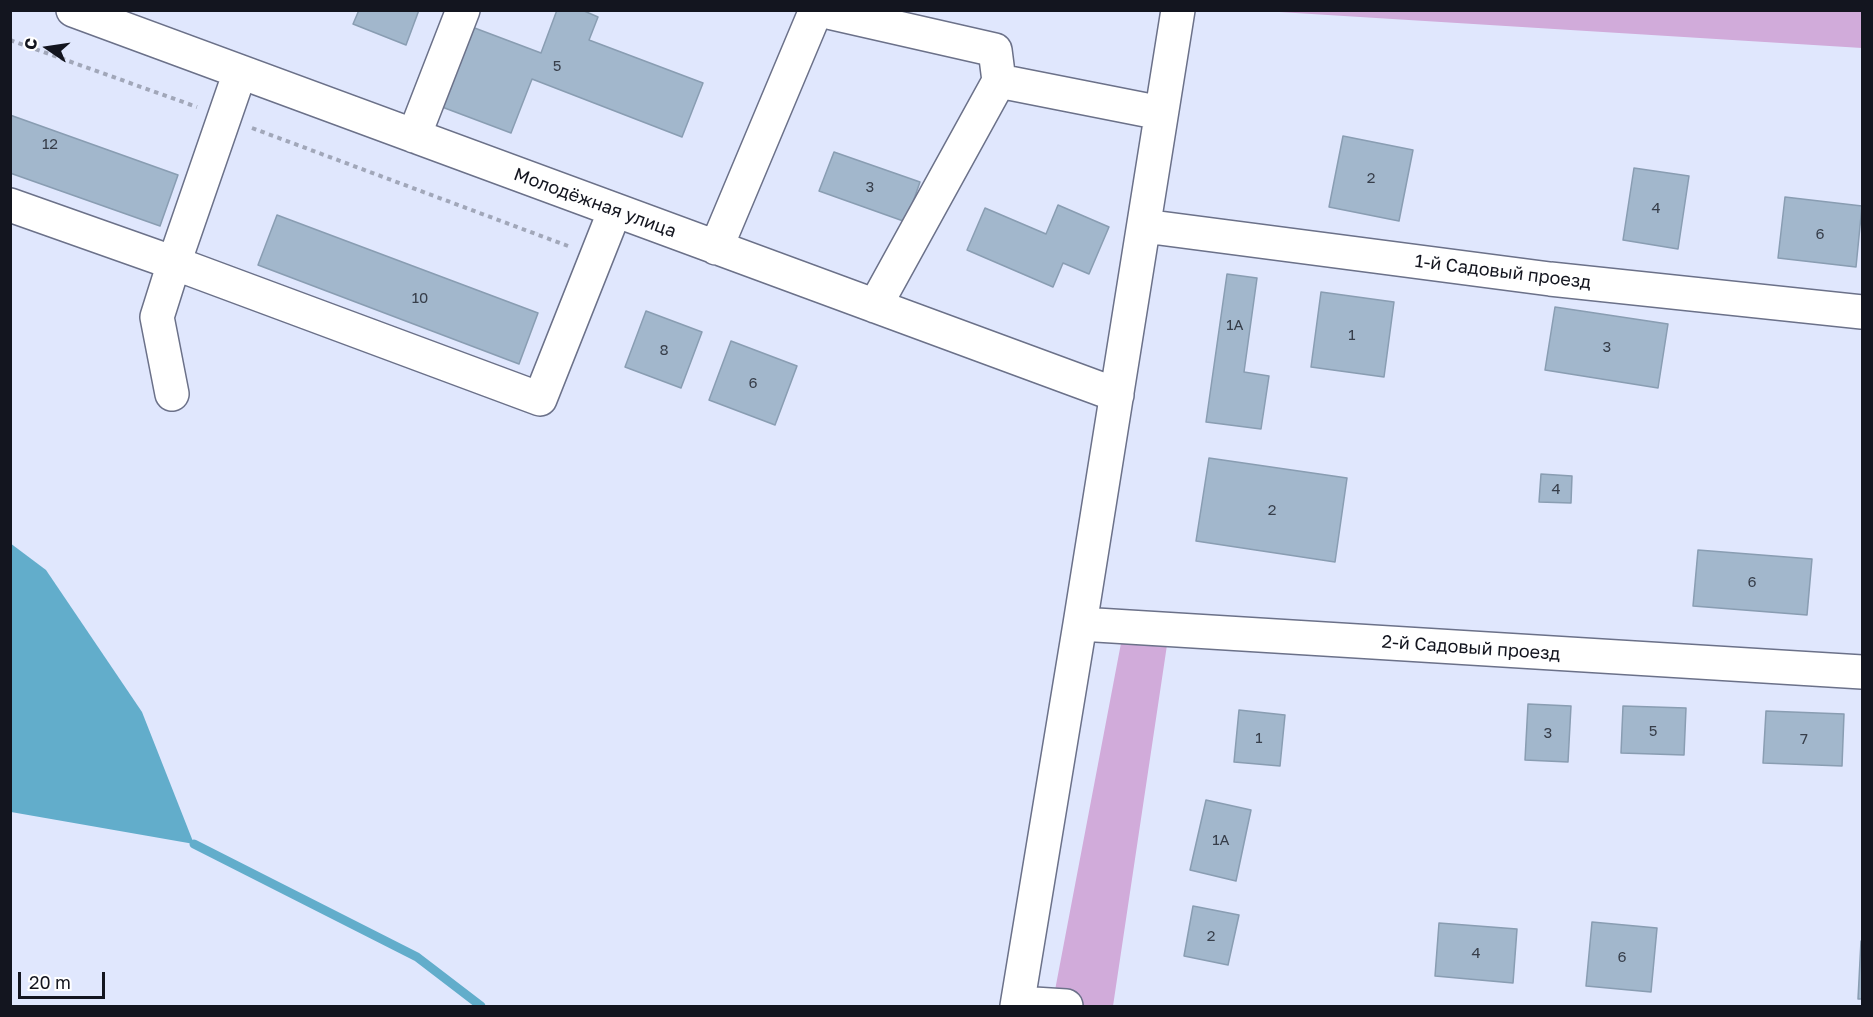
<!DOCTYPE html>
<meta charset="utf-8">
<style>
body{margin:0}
#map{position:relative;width:1873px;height:1017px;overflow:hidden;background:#e0e7fd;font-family:"Golos Text",sans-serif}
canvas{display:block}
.frame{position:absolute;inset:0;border:12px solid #13151f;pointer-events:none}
.north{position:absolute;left:18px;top:18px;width:60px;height:60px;-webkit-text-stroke:4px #fff;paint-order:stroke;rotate:283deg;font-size:16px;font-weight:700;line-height:24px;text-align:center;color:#13151f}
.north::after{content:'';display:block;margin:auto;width:21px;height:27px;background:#13151f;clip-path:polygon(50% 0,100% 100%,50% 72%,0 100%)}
.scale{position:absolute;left:18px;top:972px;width:87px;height:27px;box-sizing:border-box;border:3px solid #13151f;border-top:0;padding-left:8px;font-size:18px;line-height:21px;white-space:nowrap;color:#13151f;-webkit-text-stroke:4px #fff;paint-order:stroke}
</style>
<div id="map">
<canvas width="1873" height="1017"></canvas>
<div class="frame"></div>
<div class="north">С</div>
<div class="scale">20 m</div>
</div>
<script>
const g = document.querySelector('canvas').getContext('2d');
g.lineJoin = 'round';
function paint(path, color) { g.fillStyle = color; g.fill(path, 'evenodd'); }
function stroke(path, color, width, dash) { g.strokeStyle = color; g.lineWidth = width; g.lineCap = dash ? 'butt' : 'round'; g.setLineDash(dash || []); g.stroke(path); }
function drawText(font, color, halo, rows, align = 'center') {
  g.font = font + ' "Golos Text",sans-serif'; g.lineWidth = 5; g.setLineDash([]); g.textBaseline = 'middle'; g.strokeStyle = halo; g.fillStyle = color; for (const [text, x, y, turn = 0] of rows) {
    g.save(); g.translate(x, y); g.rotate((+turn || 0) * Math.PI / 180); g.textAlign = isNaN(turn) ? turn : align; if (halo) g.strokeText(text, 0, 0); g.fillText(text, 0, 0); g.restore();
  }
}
const green = new Path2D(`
 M1263,11H1862V48Z
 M1122,638L1167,645L1113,1006H1052Z`);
const water = new Path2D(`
 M10,543L46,570L142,712L194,844L11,812Z`);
const stream = new Path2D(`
 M194,844L417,957L481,1006`);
const building = new Path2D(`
 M359,10H419L406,45L353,24Z
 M557,10H582L598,17L589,40L703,83L682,137L532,79L511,133L442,107L472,27L541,53Z
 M10,115L178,175L160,226L10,173Z
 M1343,136L1413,150L1399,221L1329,207Z
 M834,152L920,182L906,222L819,191Z
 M1634,168L1689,176L1678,249L1623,240Z
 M1785,197L1862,206L1856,267L1778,258Z
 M1058,205L1109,227L1089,274L1063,263L1053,287L967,250L985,208L1046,234Z
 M277,215L538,313L519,364L258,265Z
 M1227,274L1257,278L1244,372L1269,376L1261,429L1206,422Z
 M1321,292L1394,302L1384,377L1311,367Z
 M1555,307L1668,324L1658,388L1545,370Z
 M646,311L702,332L681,388L625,367Z
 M731,341L797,366L775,425L709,400Z
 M1209,458L1347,478L1335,562L1196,541Z
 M1541,474L1572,476L1571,503L1539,502Z
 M1698,550L1812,559L1807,615L1693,606Z
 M1528,704L1571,706L1568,762L1525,760Z
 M1623,706L1686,708L1684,755L1621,753Z
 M1239,710L1285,715L1280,766L1234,762Z
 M1766,711L1844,714L1842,766L1763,763Z
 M1206,800L1251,810L1236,881L1190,870Z
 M1193,906L1239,915L1228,965L1184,956Z
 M1592,922L1657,928L1651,992L1586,986Z
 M1439,923L1517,929L1513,983L1435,976Z
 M1861,941L1862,942V999H1858Z`);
const path = new Path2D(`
 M10,40L197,107
 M252,128L568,246`);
const minor = new Path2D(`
 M73,10L1117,395
 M819,10L995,50L999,81L875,306
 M240,72L174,263L540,399L615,210
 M999,81L1161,113
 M414,136L463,10
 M10,205L174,263L157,317L172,394
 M1144,226L1550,279L1862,312
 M716,248L816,10
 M1080,624L1862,672
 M1018,1003L1066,1006
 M1017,1006L1080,624L1178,10`);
const numberNames = [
 ["5",557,66],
 ["12",50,144],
 ["2",1371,178],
 ["3",870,187],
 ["4",1656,208],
 ["6",1820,234],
 ["10",420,298],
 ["1А",1235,325],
 ["1",1352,335],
 ["3",1607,347],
 ["8",664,350],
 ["6",753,383],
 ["4",1556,489],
 ["2",1272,510],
 ["6",1752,582],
 ["5",1653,731],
 ["3",1548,733],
 ["1",1259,738],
 ["7",1804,739],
 ["1А",1221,840],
 ["2",1211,936],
 ["4",1476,953],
 ["6",1622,957]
];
const streetNames = [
 ["Молодёжная улица",595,203,20],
 ["1-й Садовый проезд",1503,272,7],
 ["2-й Садовый проезд",1471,648,4]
];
paint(green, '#d1abda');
paint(water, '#62adcb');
stroke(stream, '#62adcb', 9);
paint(building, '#a2b7cc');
stroke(building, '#899db2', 1.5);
stroke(minor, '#6b7189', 36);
stroke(path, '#a1a7b9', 4, [4.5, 4.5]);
stroke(minor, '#fff', 33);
drawText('15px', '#373e4a', null, numberNames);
drawText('18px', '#13151f', '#fff', streetNames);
</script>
